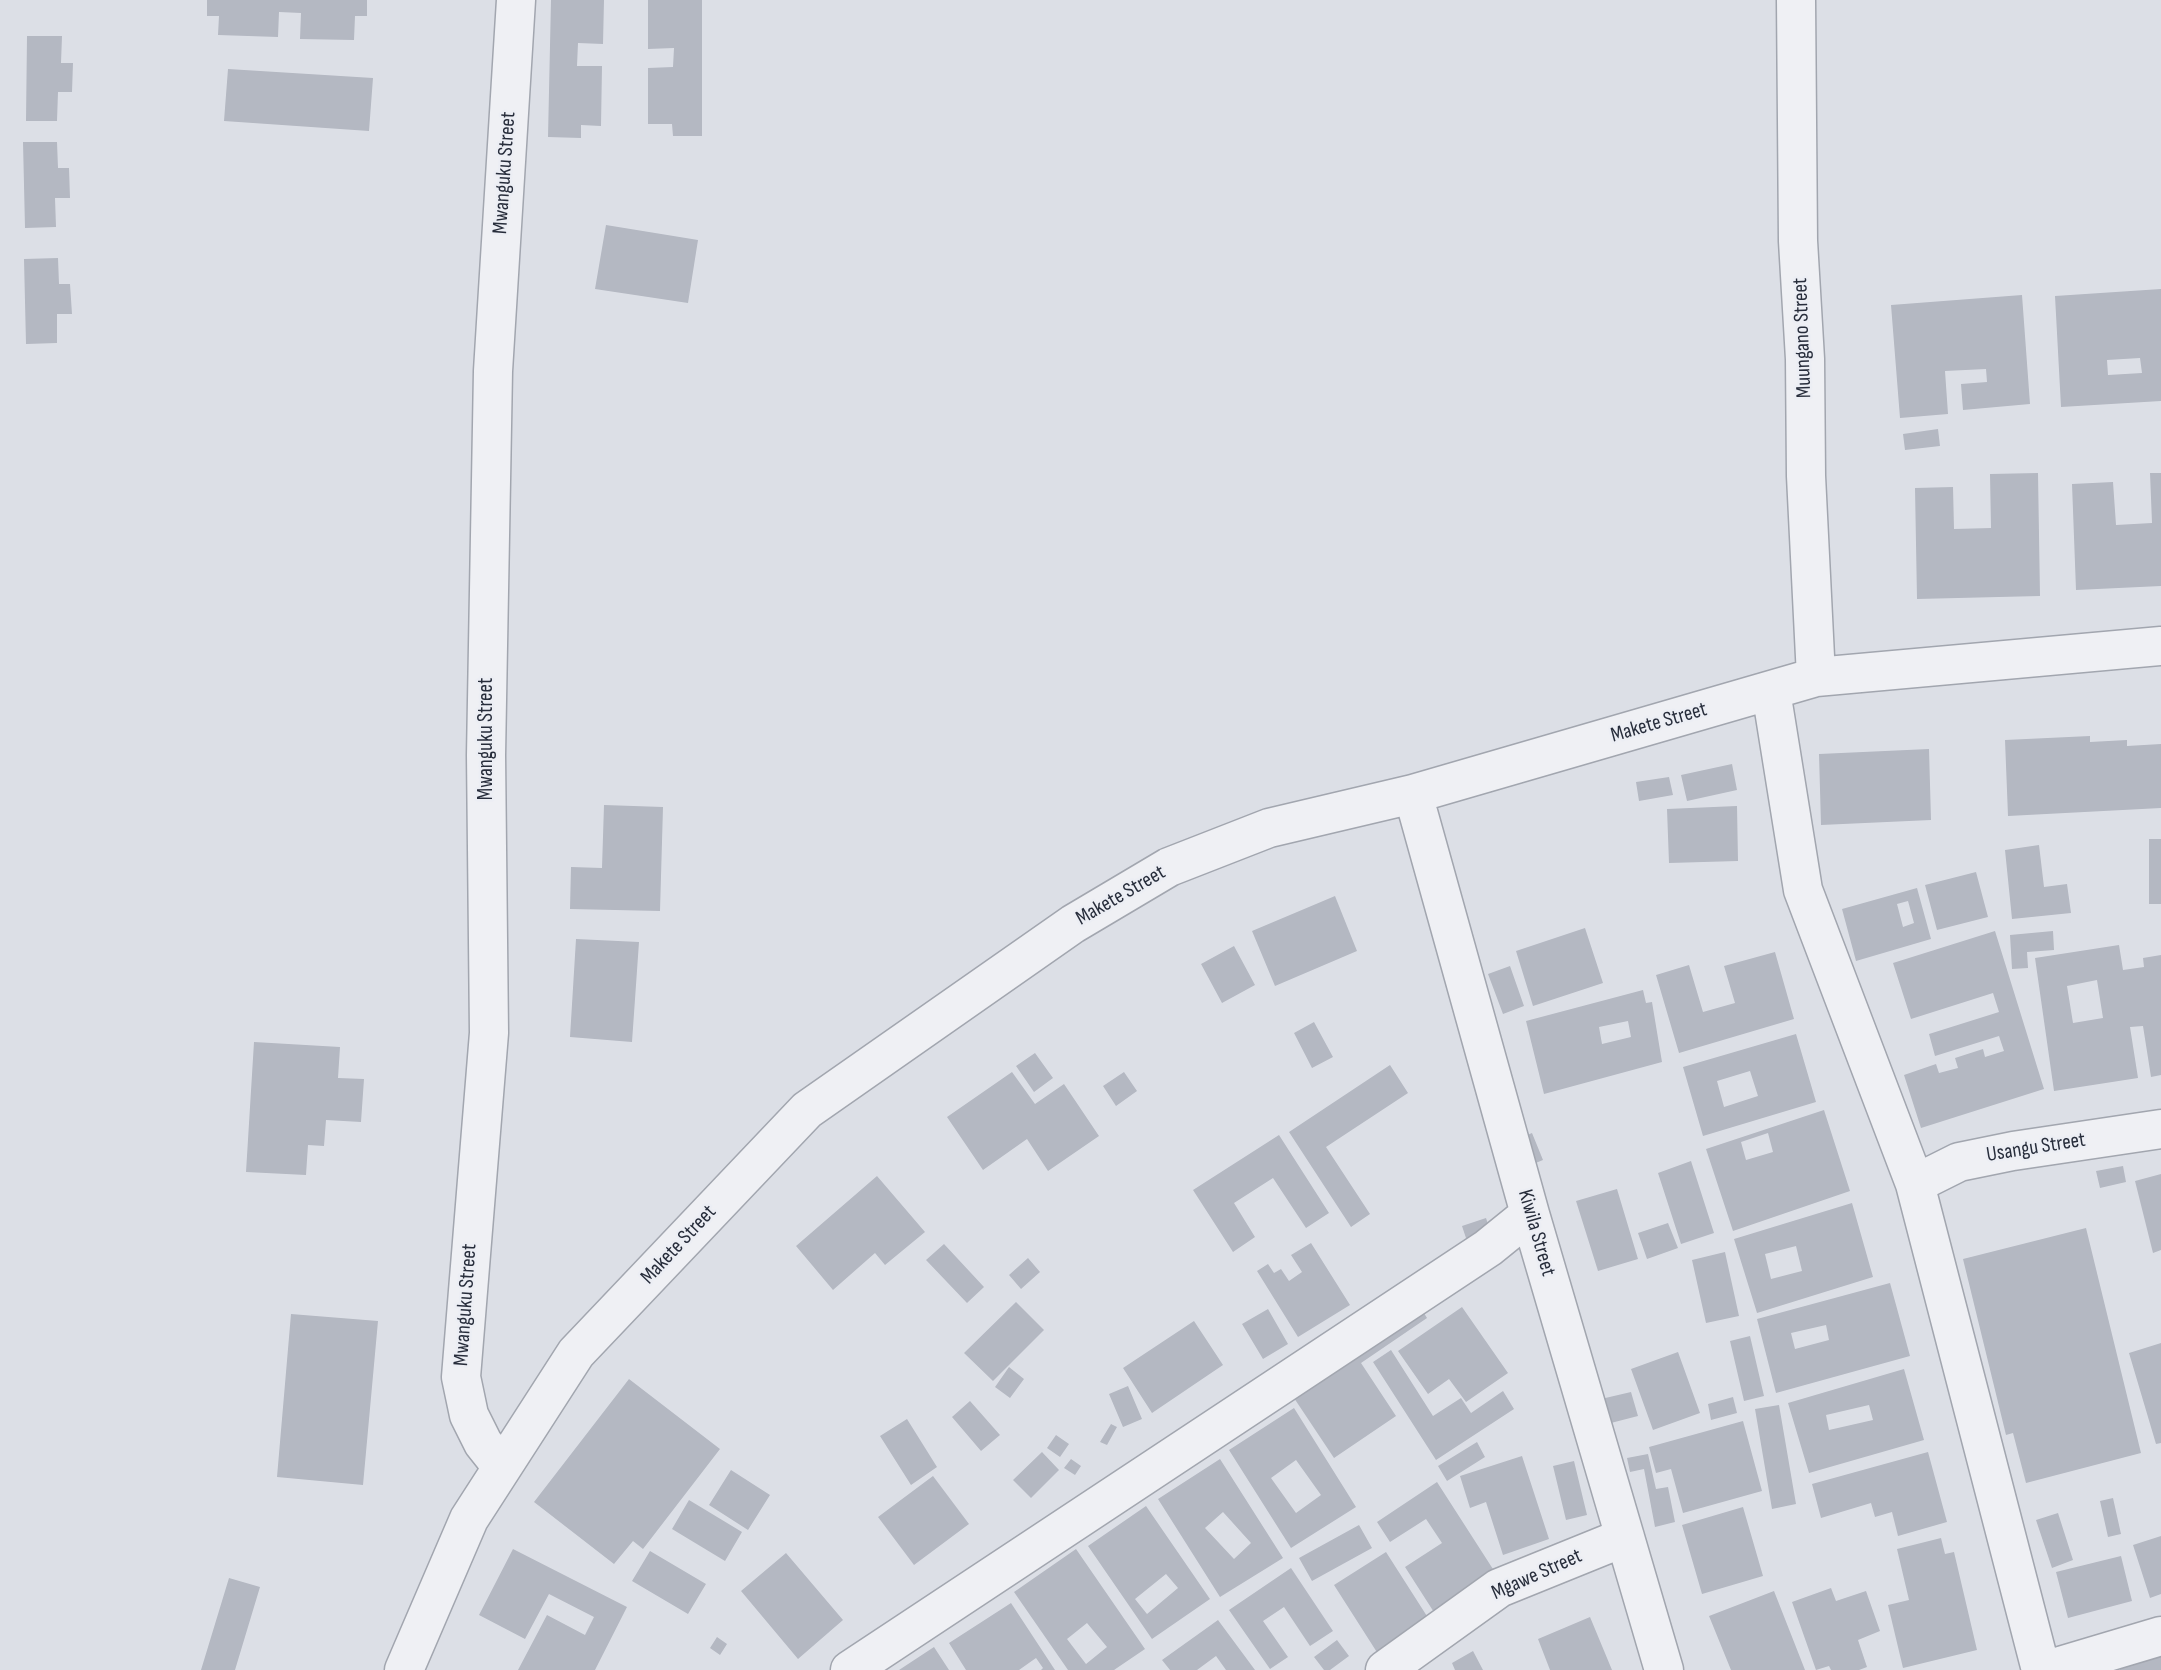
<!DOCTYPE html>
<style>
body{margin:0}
canvas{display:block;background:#dcdfe6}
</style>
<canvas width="2161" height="1670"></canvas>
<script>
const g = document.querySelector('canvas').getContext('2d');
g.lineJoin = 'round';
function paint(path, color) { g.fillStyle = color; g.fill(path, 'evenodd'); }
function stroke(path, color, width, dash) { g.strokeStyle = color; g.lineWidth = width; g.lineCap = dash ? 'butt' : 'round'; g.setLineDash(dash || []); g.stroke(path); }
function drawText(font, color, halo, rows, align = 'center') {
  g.font = font + ' "Sofia Sans Condensed",sans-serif'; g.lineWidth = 5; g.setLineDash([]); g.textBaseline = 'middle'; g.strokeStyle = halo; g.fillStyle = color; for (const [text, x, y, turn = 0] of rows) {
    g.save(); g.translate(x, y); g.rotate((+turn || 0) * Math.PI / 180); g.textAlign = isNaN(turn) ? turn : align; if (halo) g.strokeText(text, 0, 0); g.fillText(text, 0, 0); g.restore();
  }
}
const building = new Path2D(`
 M207,0H367V16H355L354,40L300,39L301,13L279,12L278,37L218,35L219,16H207Z
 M551,0H604L603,44L578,43L577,66H602L601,126L581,125V138L548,137Z
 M648,0H702V136H673L672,124H648V68L673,67L674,48L648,49Z
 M27,36H62L61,63H73L72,92H58L57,121H26Z
 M228,69L373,78L369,131L224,121Z
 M23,142H57L58,168H69L70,198H55L56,227L25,228Z
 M606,225L698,240L688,303L595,289Z
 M58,258L59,284H70L72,314H57V343L26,344L24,259Z
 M2161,289V401L2061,407L2055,296ZM2140,358L2142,373L2108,375L2107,360Z
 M2022,295L2030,404L1963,410L1961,384L1987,382L1986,369L1945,371L1948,414L1900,418L1891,305Z
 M1938,429L1940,446L1905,450L1903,434Z
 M2038,473L2040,596L1917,599L1915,488L1953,487L1954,529L1991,528L1990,474Z
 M2150,473H2161V586L2076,590L2072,484L2113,482L2116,525L2152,523Z
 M2090,736V742L2127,740V746L2161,744V808L2008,816L2005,740Z
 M1929,749L1931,820L1821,825L1819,754Z
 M1732,764L1737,790L1687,801L1681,775Z
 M1669,777L1673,795L1639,801L1636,782Z
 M604,805L663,807L660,911L570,909L571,867L602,868Z
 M1737,806L1738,861L1669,863L1667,809Z
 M2149,839H2161V904H2149Z
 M2039,845L2044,887L2067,884L2071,913L2012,919L2005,850Z
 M1976,872L1988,917L1937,930L1925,885Z
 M1917,888L1931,939L1856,961L1842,909ZM1908,901L1914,923L1903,927L1897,904Z
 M1335,896L1357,951L1275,986L1252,931Z
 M1585,928L1603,983L1533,1006L1516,951Z
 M1995,931L2044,1089L1921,1128L1904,1075L1936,1064L1939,1073L1958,1068L1955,1058L1983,1049L1985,1057L2004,1051L1999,1036L1935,1056L1929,1034L1999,1012L1993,993L1911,1019L1893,963Z
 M2053,931L2054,950L2027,952L2028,968L2012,969L2010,935Z
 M576,939L639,942L632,1042L570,1037Z
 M2119,945L2123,970L2144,967L2143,958L2161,955V1075L2151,1077L2143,1026L2130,1027L2138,1078L2054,1091L2035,958ZM2097,980L2103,1018L2073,1023L2067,986Z
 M1234,946L1255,985L1222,1003L1201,964Z
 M1775,952L1794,1019L1679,1053L1656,975L1689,965L1703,1012L1735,1003L1724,966Z
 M1510,966L1524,1006L1503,1014L1488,974Z
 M1643,990L1646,1003L1652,1002L1662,1062L1544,1094L1526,1021ZM1628,1021L1631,1037L1602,1044L1599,1027Z
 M1314,1022L1333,1057L1312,1068L1294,1033Z
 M1796,1034L1816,1102L1703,1136L1683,1067ZM1750,1071L1758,1096L1724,1107L1717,1081Z
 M254,1042L340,1047L338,1078L364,1079L361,1122L326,1120L324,1146L308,1145L306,1175L246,1172Z
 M1035,1053L1053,1078L1034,1092L1016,1066Z
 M1390,1065L1408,1093L1326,1147L1370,1214L1351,1227L1289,1132Z
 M1012,1072L1035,1104L1064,1084L1099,1136L1048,1171L1027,1139L983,1170L947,1117Z
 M1124,1072L1137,1091L1116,1106L1103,1086Z
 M1824,1110L1850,1191L1733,1231L1706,1149ZM1768,1133L1773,1152L1746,1160L1741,1142Z
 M1532,1133L1543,1160L1521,1169L1510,1142Z
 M1279,1135L1329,1213L1306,1228L1273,1178L1234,1203L1255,1237L1233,1252L1193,1190Z
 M1691,1161L1714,1233L1681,1244L1658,1173Z
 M2123,1166L2126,1182L2100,1188L2096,1171Z
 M2161,1174V1250L2153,1253L2135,1181Z
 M877,1176L925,1232L885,1265L875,1253L833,1290L796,1246Z
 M1617,1189L1638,1259L1598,1271L1576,1201Z
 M1852,1203L1873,1277L1757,1313L1734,1239ZM1796,1246L1802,1271L1771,1279L1765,1254Z
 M1486,1218L1493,1239L1469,1247L1462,1226Z
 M1668,1223L1678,1248L1647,1259L1638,1233Z
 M2086,1228L2141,1453L2026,1483L2013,1433L2006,1435L1963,1259Z
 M1311,1243L1350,1305L1298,1337L1257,1271L1268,1264L1274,1273L1281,1269L1289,1281L1302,1272L1291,1255Z
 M944,1244L984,1287L967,1303L926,1260Z
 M1725,1252L1739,1316L1706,1323L1692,1260Z
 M1028,1258L1040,1272L1021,1289L1009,1275Z
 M1890,1283L1910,1356L1776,1393L1757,1319ZM1826,1325L1829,1340L1795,1349L1791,1333Z
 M1016,1302L1044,1330L993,1381L964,1353Z
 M1419,1305L1427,1318L1361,1363L1396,1416L1334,1458L1290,1392Z
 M1462,1307L1508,1373L1466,1402L1449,1379L1428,1394L1398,1351Z
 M1268,1309L1288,1344L1263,1359L1242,1324Z
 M291,1314L378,1321L363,1485L277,1477Z
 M1194,1321L1223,1365L1152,1413L1123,1368Z
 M1750,1336L1764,1396L1744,1401L1730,1341Z
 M2161,1343V1443L2156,1444L2129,1353Z
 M1391,1350L1433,1416L1461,1398L1471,1413L1503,1391L1514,1409L1436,1460L1373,1362Z
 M1678,1352L1700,1413L1653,1430L1631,1369Z
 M1009,1367L1024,1379L1010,1398L995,1387Z
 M1904,1369L1924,1440L1809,1473L1788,1403ZM1869,1405L1873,1420L1829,1430L1826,1415Z
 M629,1379L720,1449L643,1549L633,1541L614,1564L534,1502Z
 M1128,1386L1142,1419L1123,1427L1109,1394Z
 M1631,1392L1638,1416L1607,1424L1601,1399Z
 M1733,1397L1737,1413L1711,1420L1708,1404Z
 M970,1401L1000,1435L981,1451L952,1417Z
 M1779,1405L1796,1504L1772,1509L1755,1409Z
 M1294,1408L1356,1507L1291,1548L1229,1450ZM1296,1460L1321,1495L1296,1513L1271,1478Z
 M907,1419L937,1467L911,1485L880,1436Z
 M1743,1421L1762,1491L1683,1513L1671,1469L1656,1473L1649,1447Z
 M1111,1424L1117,1427L1107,1445L1100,1442Z
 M1056,1435L1069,1444L1060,1457L1047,1448Z
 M1477,1442L1485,1457L1447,1481L1438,1466Z
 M1042,1452L1059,1470L1031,1498L1013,1480Z
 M1928,1452L1947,1522L1898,1536L1892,1512L1875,1517L1871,1503L1821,1518L1812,1484Z
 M1648,1454L1656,1489L1668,1487L1675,1522L1655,1527L1644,1469L1630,1472L1627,1458Z
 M1522,1456L1549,1539L1503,1555L1486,1502L1470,1508L1460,1476Z
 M1071,1459L1081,1466L1075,1475L1064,1468Z
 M1220,1459L1283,1558L1220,1597L1158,1499ZM1223,1512L1251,1543L1234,1559L1205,1528Z
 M1574,1461L1587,1515L1566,1520L1553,1466Z
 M731,1470L770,1495L748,1530L709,1505Z
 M933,1476L969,1524L914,1565L878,1517Z
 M1437,1482L1500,1580L1439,1620L1405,1567L1442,1543L1426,1519L1390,1542L1377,1522Z
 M2113,1498L2121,1534L2108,1537L2100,1501Z
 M689,1500L742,1532L725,1561L672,1529Z
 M1146,1506L1210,1599L1152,1639L1088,1546ZM1166,1574L1178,1588L1147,1614L1135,1599Z
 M1743,1507L1763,1576L1702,1594L1682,1525Z
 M2058,1513L2073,1560L2052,1568L2036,1520Z
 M1359,1525L1372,1548L1312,1581L1299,1558Z
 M2161,1536V1594L2150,1598L2133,1545Z
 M1941,1538L1945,1554L1954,1552L1977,1650L1903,1668L1888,1605L1909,1600L1897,1549Z
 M513,1549L627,1607L595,1670H518L547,1615L585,1635L594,1617L549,1594L525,1639L479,1615Z
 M1076,1549L1145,1649L1114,1670H1068L1014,1592ZM1087,1623L1107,1647L1086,1664L1067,1639Z
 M650,1551L706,1584L688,1614L632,1581Z
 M1386,1552L1432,1624L1380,1657L1334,1585Z
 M786,1553L843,1620L798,1659L741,1591Z
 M2121,1556L2132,1601L2068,1618L2056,1572Z
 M1291,1568L1333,1631L1310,1646L1284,1607L1263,1621L1288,1657L1270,1669L1229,1610Z
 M229,1578L260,1587L235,1670H201Z
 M1831,1588L1836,1601L1866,1591L1880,1631L1858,1640L1867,1667L1859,1670H1831L1829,1666L1816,1670L1792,1602Z
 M1774,1591L1805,1670H1731L1709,1616Z
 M1011,1603L1055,1670H1041L1043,1668L1036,1658L1019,1670H966L949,1643Z
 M1590,1617L1612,1670H1550L1538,1639Z
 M1218,1620L1255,1670H1226L1216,1656L1197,1670H1170L1162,1660Z
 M717,1637L727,1644L720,1655L710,1648Z
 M1337,1640L1349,1656L1330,1670H1324L1314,1657Z
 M934,1647L949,1670H899Z
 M1473,1651L1483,1670H1455L1452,1663Z
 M2161,1655V1670H2120L2119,1659Z`);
const street = new Path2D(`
 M1796,0L1798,241L1805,359L1806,476L1816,677
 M1771,691L1803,890L1915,1184L2041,1670
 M1413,794L1530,1214L1664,1670
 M1915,1184L1959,1162L2013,1151L2161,1129
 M502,1467L483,1443L469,1415L461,1377L489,1033L486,755L493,371L516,0
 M404,1670L469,1519L576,1353L807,1110L1073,924L1169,867L1269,828L1413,794L1816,677L2161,646
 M850,1670L1488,1248L1530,1214
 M1385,1670L1499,1588L1625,1537
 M2047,1670L2161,1636`);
const streetNames = [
 ["Mwanguku Street",505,173,-86],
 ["Muungano Street",1803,338,-92],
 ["Makete Street",1659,723,-16],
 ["Mwanguku Street",487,739,-90],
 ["Makete Street",1121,896,-30],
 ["Usangu Street",2036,1148,-9],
 ["Kiwila Street",1536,1233,74],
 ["Makete Street",679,1245,-47],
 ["Mwanguku Street",466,1305,-86],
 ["Mgawe Street",1537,1575,-24]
];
paint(building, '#b4b8c2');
stroke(street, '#a2a6af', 41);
stroke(street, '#eff0f4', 38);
drawText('21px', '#272d3b', '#eceef4', streetNames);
</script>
